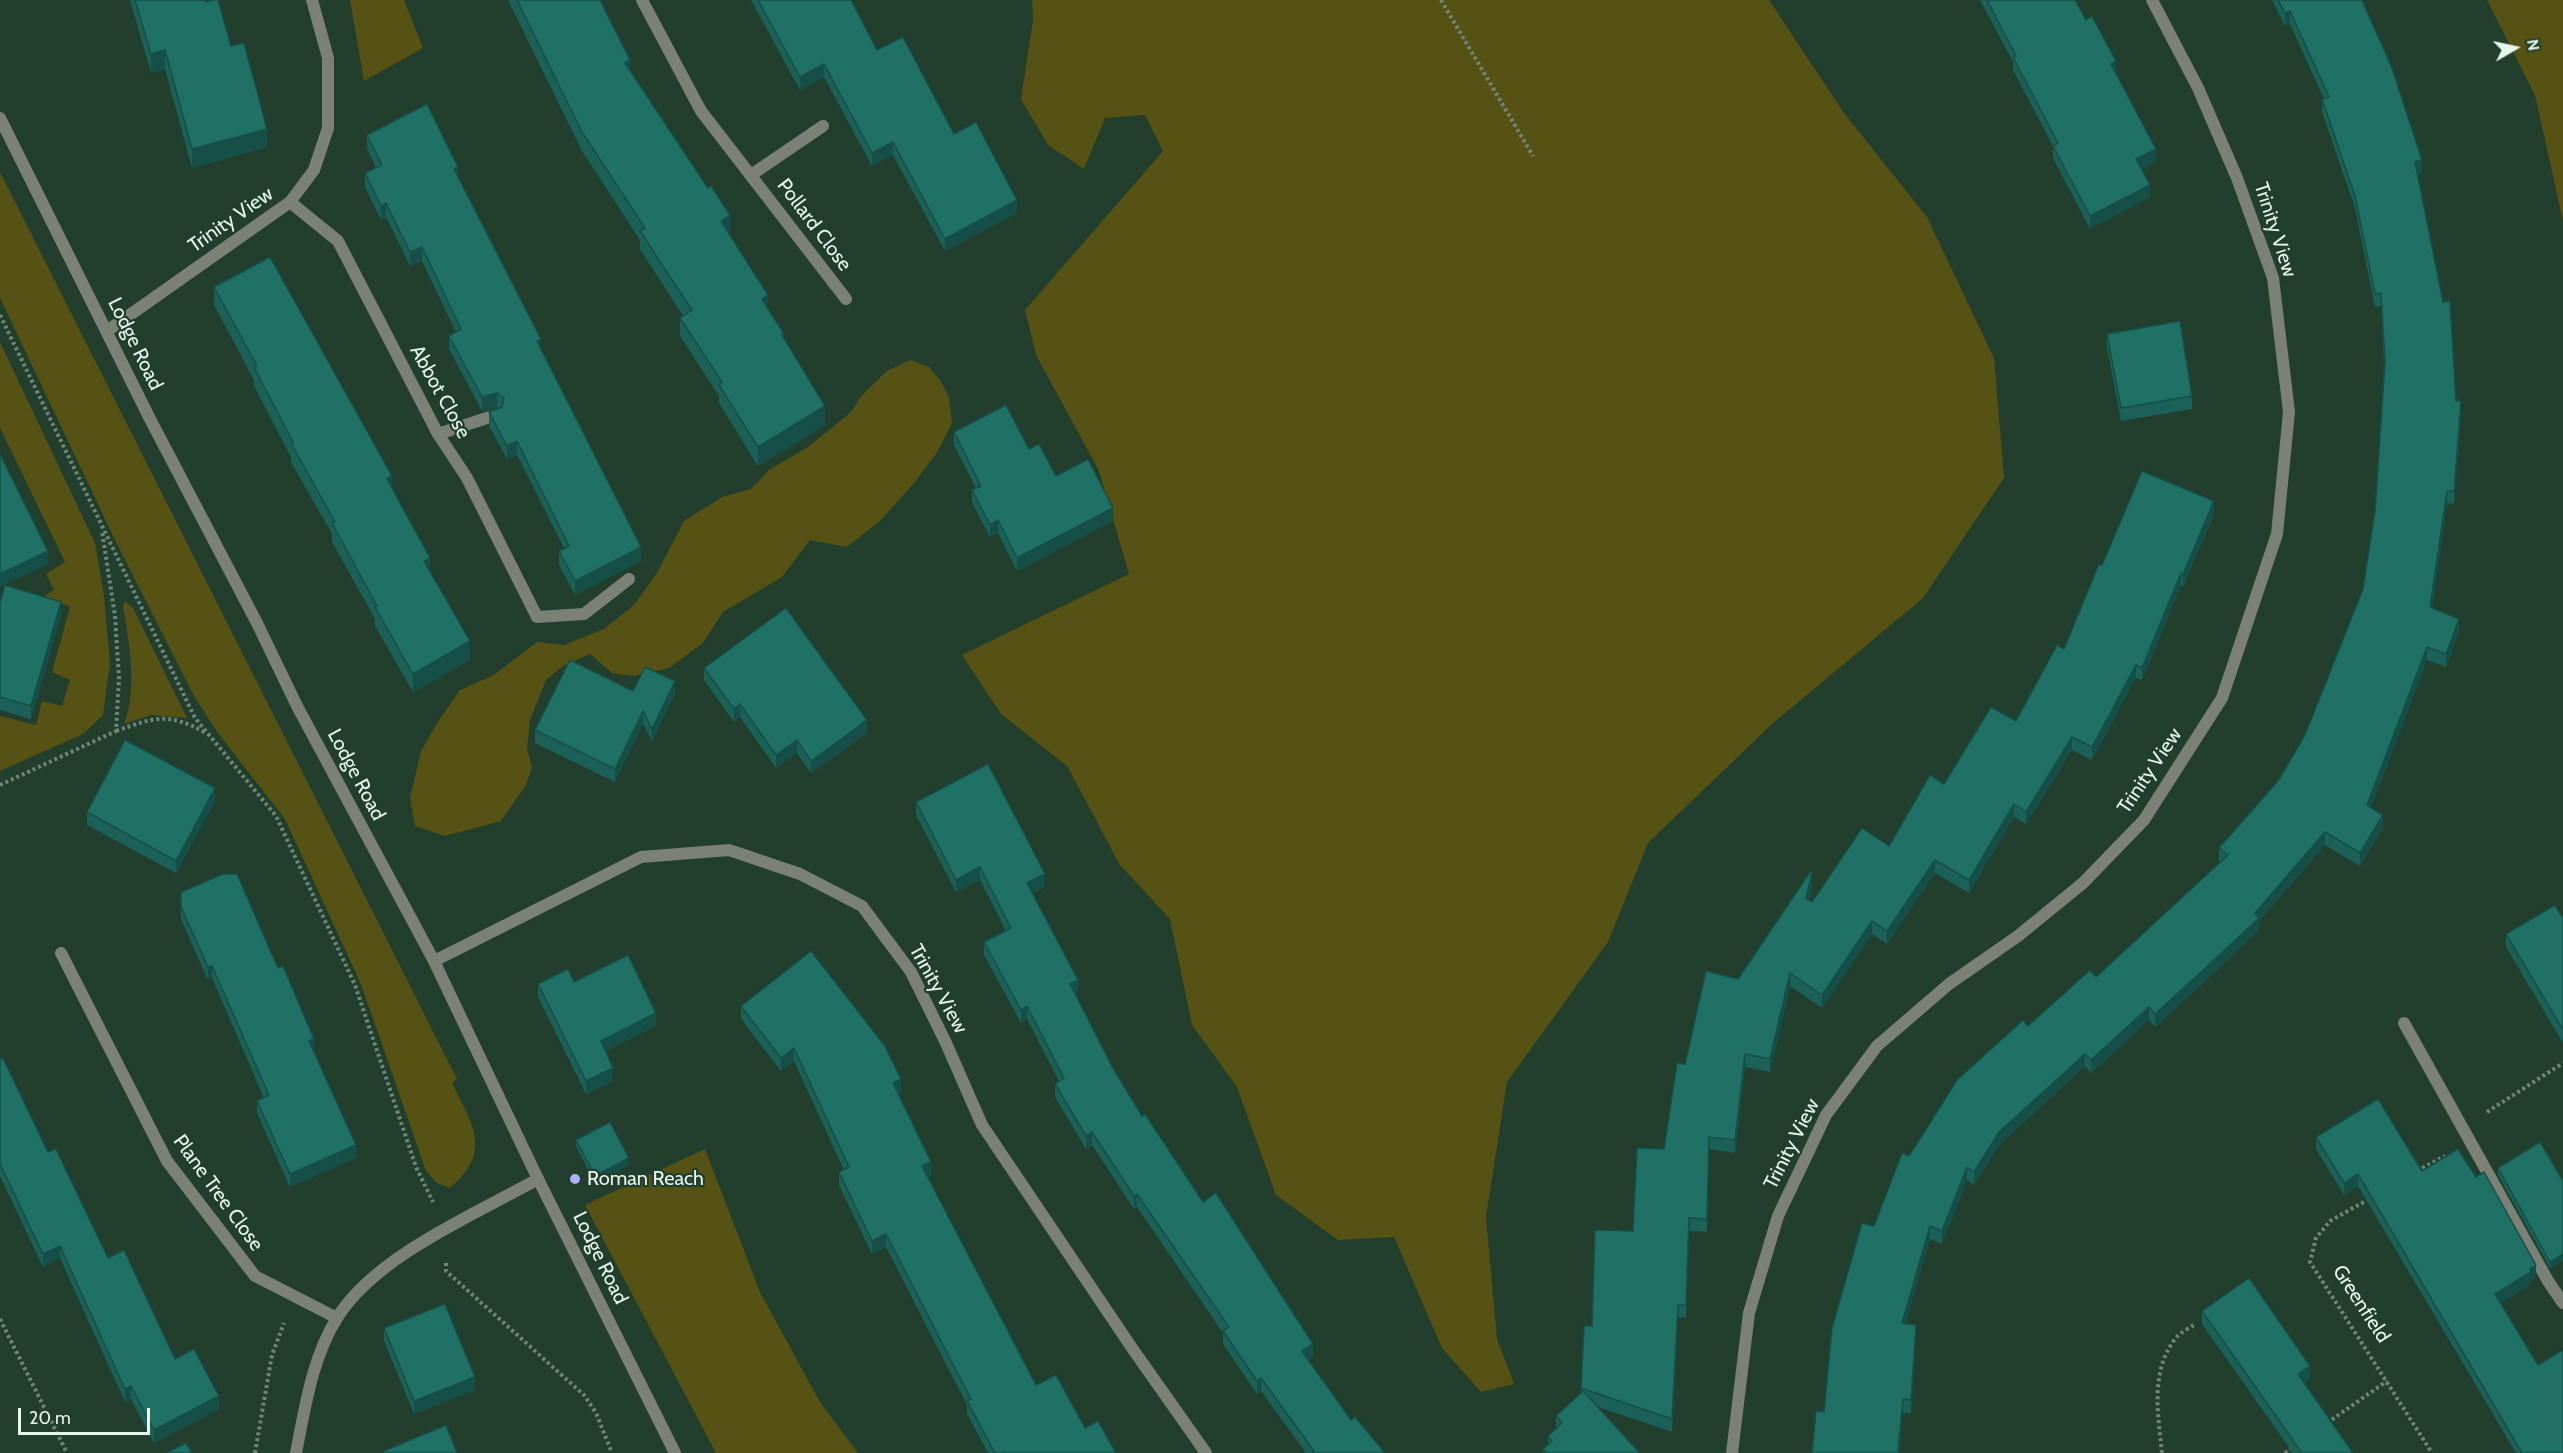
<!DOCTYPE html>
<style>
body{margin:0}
#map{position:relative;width:2563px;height:1453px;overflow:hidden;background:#223e2d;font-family:Cabin,sans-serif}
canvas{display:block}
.north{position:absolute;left:2485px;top:18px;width:60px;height:60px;-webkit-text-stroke:4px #223e2d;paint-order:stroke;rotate:81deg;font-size:16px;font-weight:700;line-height:24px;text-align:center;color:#e6f6eb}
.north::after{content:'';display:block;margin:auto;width:21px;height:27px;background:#e6f6eb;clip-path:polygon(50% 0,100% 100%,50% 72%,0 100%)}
.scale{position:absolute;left:18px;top:1408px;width:132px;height:27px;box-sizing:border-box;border:3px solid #e6f6eb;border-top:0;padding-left:8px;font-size:18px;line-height:21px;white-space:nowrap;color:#e6f6eb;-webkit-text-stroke:4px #223e2d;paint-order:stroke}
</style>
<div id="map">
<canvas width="2563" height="1453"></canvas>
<div class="north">N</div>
<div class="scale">20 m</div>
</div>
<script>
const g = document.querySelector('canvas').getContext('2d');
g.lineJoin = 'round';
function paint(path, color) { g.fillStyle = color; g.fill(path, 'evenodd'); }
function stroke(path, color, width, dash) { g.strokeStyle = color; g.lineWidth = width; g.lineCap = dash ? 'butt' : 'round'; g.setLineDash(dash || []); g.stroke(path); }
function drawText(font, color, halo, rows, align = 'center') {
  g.font = font + ' Cabin,sans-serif'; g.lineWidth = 4.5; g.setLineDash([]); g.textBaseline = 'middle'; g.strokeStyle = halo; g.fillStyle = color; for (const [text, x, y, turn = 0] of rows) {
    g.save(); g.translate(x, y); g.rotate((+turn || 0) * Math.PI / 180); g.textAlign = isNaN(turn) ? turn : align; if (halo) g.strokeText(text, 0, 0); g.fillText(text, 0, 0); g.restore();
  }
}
const green = new Path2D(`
 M350,0H404L423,48L364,81Z
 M1032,0H1769L1844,113L1927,217L1994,358L2004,478L1923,598L1772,724L1648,843L1608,942L1507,1082L1486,1217L1497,1339L1514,1384L1481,1392L1442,1348L1394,1237L1338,1240L1276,1195L1237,1087L1192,1025L1170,919L1120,865L1067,766L1001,714L962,655L1129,574L1099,471L1036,355L1025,310L1163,151L1145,115L1105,118L1084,169L1048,145L1021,99L1033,20Z
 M2487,0H2563V221L2535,95Z
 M0,172L457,1079L452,1083C473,1126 493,1151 450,1188L437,1183L426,1171L361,984L285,819L218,733L194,696L116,542L0,298Z
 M0,342L95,543L104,596L110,663L103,715L83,734L0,771V716L36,725L42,701L62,706L70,680L52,672L70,607L44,596L54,590L46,574L65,562L0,428Z
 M910,360L929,367L940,380L949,397L952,423L938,451L915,482L881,520L847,547L810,540L782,577L723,612L703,643L669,668L634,676L612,673L590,654L563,666L546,680L530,720L527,749L532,767L526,785L501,821L445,836L415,826L410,798L421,751L439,720L460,690L494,675L537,642L564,645L604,629L634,605L657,573L684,521L722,497L751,489L769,470L808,447L851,412L862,395L887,371Z
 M125,601L133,608L187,718L151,715L124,724C138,688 129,643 123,606Z
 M705,1149L760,1292L820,1402L858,1453H716L585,1205Z`);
const path = new Path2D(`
 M1441,0L1533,156
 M0,315L195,718L276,816L355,985L416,1167L433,1202
 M116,731C156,717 168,712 206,733
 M0,785L116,731L119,678L115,616L102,531
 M2487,1112L2563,1063
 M2417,1171L2445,1156
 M2369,1199L2330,1221L2316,1238L2310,1262L2432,1453
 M446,1263V1271L584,1395L596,1413L612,1453
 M0,1319L67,1453
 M2327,1423L2387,1381
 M255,1453L272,1355L284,1323
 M2162,1453C2158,1414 2150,1372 2175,1339C2179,1333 2188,1329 2194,1325
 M2285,1453L2294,1446`);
const service = new Path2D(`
 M2404,1023L2548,1281L2563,1303`);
const minor = new Path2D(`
 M642,0L701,111L846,299
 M751,175L823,126
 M290,202L338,241L438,434L467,478L537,617L584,614L629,579
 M107,331L290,202L314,170L328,128V58L312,0
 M438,434L496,415
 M61,953L167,1161L255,1276L337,1318
 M434,961L641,857L729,850L800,874L862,906L911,972L946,1043L982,1125L1132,1348L1206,1453
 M296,1453C305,1408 312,1358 337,1318C375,1256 476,1214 538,1179
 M1732,1453L1749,1313L1778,1216L1826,1115L1877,1046L1949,984L2018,936L2083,883L2144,820L2222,698L2277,534L2289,412L2273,278L2237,178L2198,88L2152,0`);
const tertiary = new Path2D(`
 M0,118L149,417L257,623L297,706L434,961L538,1179L675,1453`);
const wall = new Path2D(`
 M130,0H205L231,46L267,147L192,168L165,69L151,73Z
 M508,0H600L630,70L730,234L768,310L784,339L825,425L758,466L719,403V396L680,336V318L683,316L640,249V240L582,151Z
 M751,0H851L877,50L954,134L1017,213L945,251L893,155L872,166L824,77L800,90Z
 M1980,0H2075L2116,73L2156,162L2142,169L2150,197L2090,229L2053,158V146L2013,70V62Z
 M2272,0H2362L2422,173L2417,174L2456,401L2461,414L2454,504L2447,503L2432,608L2459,632L2446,667L2427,660L2371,807L2383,828L2360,866L2325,845L2259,921V930L2200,986L2155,1027L2149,1020L2091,1073L2085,1066L1999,1145L1974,1185L1967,1180L1942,1244L1930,1239L1905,1324L1916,1337L1911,1413L1824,1412L1874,1226L1909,1156L2028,1026L2096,977L2221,862L2219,861V848L2278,781L2305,735L2363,589L2375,511L2384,367L2381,306L2375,307L2355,208L2322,112V99H2324L2290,24L2285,26Z
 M367,135L458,177L641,561L575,595L559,565V551L564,548L517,455L507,459L489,426V412L499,408L497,407L482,411L449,349V336L456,332L422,261L410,266L386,217L381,220L365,187V173L376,168L367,149Z
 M214,287L392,487L470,660L413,692L375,626V619L332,542V534L291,462V457L254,386V380L214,305Z
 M2107,334L2192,396V409L2121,421L2107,347Z
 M954,432L1029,449L1056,476L1113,521L1017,571L998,533L990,537L972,503V490L976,488L954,445Z
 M2214,514L2183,587L2181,585L2142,680L2136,678L2092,760L2072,750L2026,824L2014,817L1969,893L1935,873L1887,944L1872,934L1822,1008L1790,986L1770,1072L1745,1067L1735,1153L1709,1149L1707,1232L1689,1231L1686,1318L1678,1317L1672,1432L1598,1407L1640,1453H1543V1449L1548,1445V1436L1556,1428V1416L1581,1393L1584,1326H1592L1633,1231L1664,1149L1685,1064L1738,979L1812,886L1809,900L1812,902L1889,846L1944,784L2016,721L2064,649L2102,565Z
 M0,602L61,614L31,719L0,710Z
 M704,668L867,733L811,773L797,753L776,768L740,717L734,722L704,680Z
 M633,691L675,694L652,741L643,724L615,782L535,743V730Z
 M215,801L176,873L87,825V812Z
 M916,802L1045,887L1033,893L1078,993L1075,994L1114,1070L1142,1116L1313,1356L1309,1360L1351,1420L1385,1453H1306L1261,1391L1257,1394L1223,1344V1333L1137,1207L1134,1209L1092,1145L1086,1149L1055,1097V1084L1059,1081L1027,1019L1021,1023L984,955V942L1006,931L980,880L956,892L916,815Z
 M181,892L314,1052L356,1158L290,1187L257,1113V1101L264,1098L212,978L208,980L181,919Z
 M2563,918V1043L2506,947V934Z
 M574,982L656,1026L605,1051L613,1081L586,1094L538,997V984Z
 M741,1006L901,1092L898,1093L931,1175L927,1177L1036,1385L1116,1453H988L967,1414V1405L886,1247L872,1254L839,1185V1172L844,1170L794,1061L781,1071L741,1019Z
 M0,1059L48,1152L108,1258L175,1359L219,1409L154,1443L131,1399L125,1402L60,1258L43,1267L0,1176Z
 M2316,1137L2422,1171L2536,1277L2531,1280V1284L2500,1303L2538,1365L2563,1453H2516L2358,1186L2344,1195L2316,1149Z
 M576,1140L629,1165L595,1183L576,1146Z
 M2498,1168L2563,1181V1261L2550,1268L2498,1175Z
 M2202,1311L2310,1378L2304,1383L2353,1453H2293L2202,1324Z
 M384,1328L475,1390L414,1414L384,1341Z`);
const shadedWall = new Path2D(`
 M2290,11V24L2285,26V13Z
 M165,50V69L151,73V54Z
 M630,60V79L625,63Z
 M2116,61V74L2111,64Z
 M824,64V77L800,90V77Z
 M267,129V147L192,168V149Z
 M893,142V155L872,166V153Z
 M2156,149V162L2136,172V159Z
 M2422,160V173L2415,175V162Z
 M458,167V181L454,169Z
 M2150,185V197L2090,229V216Z
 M1017,200V213L945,251V239Z
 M386,203V217L381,220V206Z
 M730,215V234L721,221Z
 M422,247V261L410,266V252Z
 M768,295V314L762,299Z
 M541,339V353L537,341Z
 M497,393V407L482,411V397Z
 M2461,401V414L2454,504V491Z
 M825,406V425L758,466V447Z
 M517,441V455L507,459V446Z
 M392,476V494L387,479Z
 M2447,491V503L2430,620V607Z
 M2214,501V514L2183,587V574Z
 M1113,508V521L1017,571V558Z
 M998,520V533L990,537V525Z
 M641,547V561L575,595V581Z
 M48,551V564L0,587V574Z
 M430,558V576L424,561Z
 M2181,573V585L2142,680V668Z
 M61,602V614L31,719V706Z
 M2459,619V632L2446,667V654Z
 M470,641V660L413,692V674Z
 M2427,647V660L2367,818V805Z
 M2136,665V678L2092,760V747Z
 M675,681V694L652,741V729Z
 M740,704V717L734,722V709Z
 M643,711V724L615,782V769Z
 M867,720V733L811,773V761Z
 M2072,737V750L2026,824V812Z
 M797,740V753L776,768V755Z
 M215,788V801L176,873V861Z
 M2014,804V817L1969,893V880Z
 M2383,815V828L2360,866V853Z
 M2325,832V845L2259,921V930L2200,986L2155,1027V1014L2255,913Z
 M1935,860V873L1887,944V931Z
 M980,867V880L956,892V880Z
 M1812,873V886L1806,911V898Z
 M1045,874V887L1027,896V883Z
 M1872,921V934L1822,1008V995Z
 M212,966V978L208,980V967Z
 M1790,973V986L1770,1072V1059Z
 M1078,980V993L1070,997V984Z
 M1027,1006V1019L1021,1023V1010Z
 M2149,1007V1020L2091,1073V1060Z
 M656,1013V1026L601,1054V1041Z
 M314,1039V1052L309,1041Z
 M794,1048V1061L781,1071V1058Z
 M1745,1054V1067L1735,1153V1140Z
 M2085,1054V1066L1999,1145L1974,1185V1172L1999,1132Z
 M613,1068V1081L586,1094V1081Z
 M901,1079V1092L893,1095V1083Z
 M1092,1132V1145L1086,1149V1136Z
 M356,1145V1158L290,1187V1174Z
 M629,1158V1165L595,1183V1176Z
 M931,1162V1175L922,1179V1166Z
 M1967,1167V1180L1942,1244V1231Z
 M2358,1174V1186L2344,1195V1183Z
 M1137,1194V1207L1134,1209V1196Z
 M1930,1226V1239L1902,1336V1323Z
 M886,1234V1247L872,1254V1241Z
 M60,1246V1258L43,1267V1254Z
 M2563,1254V1261L2550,1268V1262Z
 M2536,1265V1277L2531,1280V1284L2495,1306V1294Z
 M1678,1305V1317L1672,1432V1419Z
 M1916,1325V1337L1911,1413V1400Z
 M1313,1344V1356L1302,1364V1351Z
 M2310,1366V1378L2298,1387V1374Z
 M475,1377V1390L414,1414V1401Z
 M1261,1378V1391L1257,1394V1381Z
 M131,1386V1399L125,1402V1389Z
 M219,1396V1409L154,1443V1430Z
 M1903,1399V1412L1900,1453H1898Z`);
const building = new Path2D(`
 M135,0H205L206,2L212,0H218L231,46L244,43L267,129L192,149L165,50L151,54Z
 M517,0H600L630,60L625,63L708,188L711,186L730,215L721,221L768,295L762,299L784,334L782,335L825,406L758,447L719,385L722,382L680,318L692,310L640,231L645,228L582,132Z
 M758,0H851L877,50L903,37L954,134L976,122L1017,200L945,239L893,142L872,153L824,64L800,77Z
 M1987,0H2075L2086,20L2092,16L2116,61L2111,64L2156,149L2136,159L2150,185L2090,216L2053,146L2058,143L2013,57L2016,56Z
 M2278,0H2362L2392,68L2422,160L2415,162L2443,302L2450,301L2456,401H2461L2454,491H2447L2430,607L2459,619L2446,654L2427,647L2367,805L2383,815L2360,853L2325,832L2255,913L2259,918L2200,973L2155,1014L2149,1007L2091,1060L2085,1054L1999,1132L1974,1172L1967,1167L1942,1231L1930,1226L1902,1323L1916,1325L1911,1400L1903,1399L1898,1453H1812L1816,1411L1824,1412L1832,1328L1862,1223L1874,1226L1902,1153L1909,1156L1957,1080L2023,1020L2028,1026L2090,970L2096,977L2228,855L2219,848L2278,781L2305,735L2363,589L2375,511L2385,361L2381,293L2375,294L2355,196L2322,99L2329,97L2290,11L2285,13Z
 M427,104L458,167L454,169L541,339L537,341L641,547L575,581L559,551L569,546L517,441L507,446L489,412L502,407L504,398L497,393L482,397L449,336L461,329L422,247L410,252L386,203L381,206L365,173L382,165L367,135Z
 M270,257L392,476L387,479L430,558L424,561L470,641L413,674L375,607L377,606L332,523L335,522L291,443L293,442L254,367L257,366L214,287Z
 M2180,321L2192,396L2121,408L2107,334Z
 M1006,405L1029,449L1039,444L1056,476L1088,459L1113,508L1017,558L998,520L990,525L972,490L981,486L954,432Z
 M0,454L48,551L0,574Z
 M2142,471L2214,501L2183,574L2181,573L2142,668L2136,665L2092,747L2072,737L2026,812L2014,804L1969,880L1935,860L1887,931L1872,921L1822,995L1790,973L1770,1059L1745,1054L1735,1140L1709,1137L1707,1219L1689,1218L1686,1305H1678L1672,1419L1581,1388L1584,1326H1592L1595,1230L1633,1231L1637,1148L1664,1149L1677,1063L1685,1064L1706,971L1738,979L1810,872L1812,873L1806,898L1812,902L1862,828L1889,846L1930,775L1944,784L1991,707L2016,721L2057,645L2064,649L2099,564L2102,565Z
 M5,585L61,602L31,706L0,697V602Z
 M786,608L867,720L811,761L797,740L776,755L740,704L734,709L704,668Z
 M570,660L633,691L645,667L675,681L652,729L643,711L615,769L535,730Z
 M125,740L215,788L176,861L87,812Z
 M988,764L1045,874L1027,883L1078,980L1070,984L1114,1070L1142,1116L1145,1114L1203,1202L1216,1193L1313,1344L1302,1351L1351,1420L1355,1417L1385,1453H1312L1314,1451L1261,1378L1257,1381L1223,1331L1229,1327L1137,1194L1134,1196L1092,1132L1086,1136L1055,1084L1064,1078L1027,1006L1021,1010L984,942L1011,928L980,867L956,880L916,802Z
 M223,874H237L278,968L283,966L314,1039L309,1041L356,1145L290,1174L257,1101L269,1095L212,966L208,967L181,907V892Z
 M2555,905L2563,918V1030L2506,934Z
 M811,951L885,1046L901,1079L893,1083L931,1162L922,1166L1036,1385L1056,1375L1085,1428L1098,1421L1116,1453H1006L1005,1452L1003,1453H995L967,1401L971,1399L886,1234L872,1241L839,1172L849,1167L794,1048L781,1058L741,1006Z
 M628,955L656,1013L601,1041L613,1068L586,1081L538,984L568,969L574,982Z
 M3,1058L48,1152L56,1149L108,1258L124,1250L175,1359L194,1349L219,1396L154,1430L131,1386L125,1389L60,1246L43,1254L0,1164V1059Z
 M2378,1099L2422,1171L2458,1149L2476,1177L2484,1172L2536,1265L2530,1269L2531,1272L2495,1294L2538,1365L2563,1350V1453H2522L2358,1174L2344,1183L2316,1137Z
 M610,1122L629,1158L595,1176L576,1140Z
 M2540,1142L2563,1181V1254L2550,1262L2498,1168Z
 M2249,1278L2310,1366L2298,1374L2353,1453H2302L2202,1311Z
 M445,1304L475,1377L414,1401L384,1328Z
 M1583,1391L1640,1453H1547L1543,1449L1552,1441L1548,1436L1562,1423L1556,1416Z
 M446,1425L457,1453H385L384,1451Z
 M186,1443L192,1453H166Z`);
const markers = [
 [575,1179,6,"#adaffb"]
];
const streetNames = [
 ["Trinity View",231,220,-35],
 ["Pollard Close",814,225,53],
 ["Trinity View",2275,230,72],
 ["Lodge Road",135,344,64],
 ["Abbot Close",440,392,61],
 ["Trinity View",2150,771,-56],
 ["Lodge Road",356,775,62],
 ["Trinity View",938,989,61],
 ["Trinity View",1792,1144,-63],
 ["Plane Tree Close",218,1193,54],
 ["Lodge Road",600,1258,64],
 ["Greenfield",2361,1304,57]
];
const poiNames = [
 ["Roman Reach",587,1179]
];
paint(green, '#565214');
stroke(path, '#6e8677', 4, [3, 3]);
stroke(service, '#7b8275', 12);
stroke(minor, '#7b8275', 12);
stroke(tertiary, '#7b8275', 12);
paint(wall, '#1b6158');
paint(shadedWall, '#164f47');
paint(building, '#1f7166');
stroke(building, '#164f47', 1.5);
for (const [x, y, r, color] of markers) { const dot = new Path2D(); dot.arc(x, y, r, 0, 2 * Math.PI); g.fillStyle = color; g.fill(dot); stroke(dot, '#223e2d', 2); }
drawText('20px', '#e6f6eb', '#223e2d', streetNames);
drawText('20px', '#e6f6eb', '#223e2d', poiNames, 'left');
</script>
